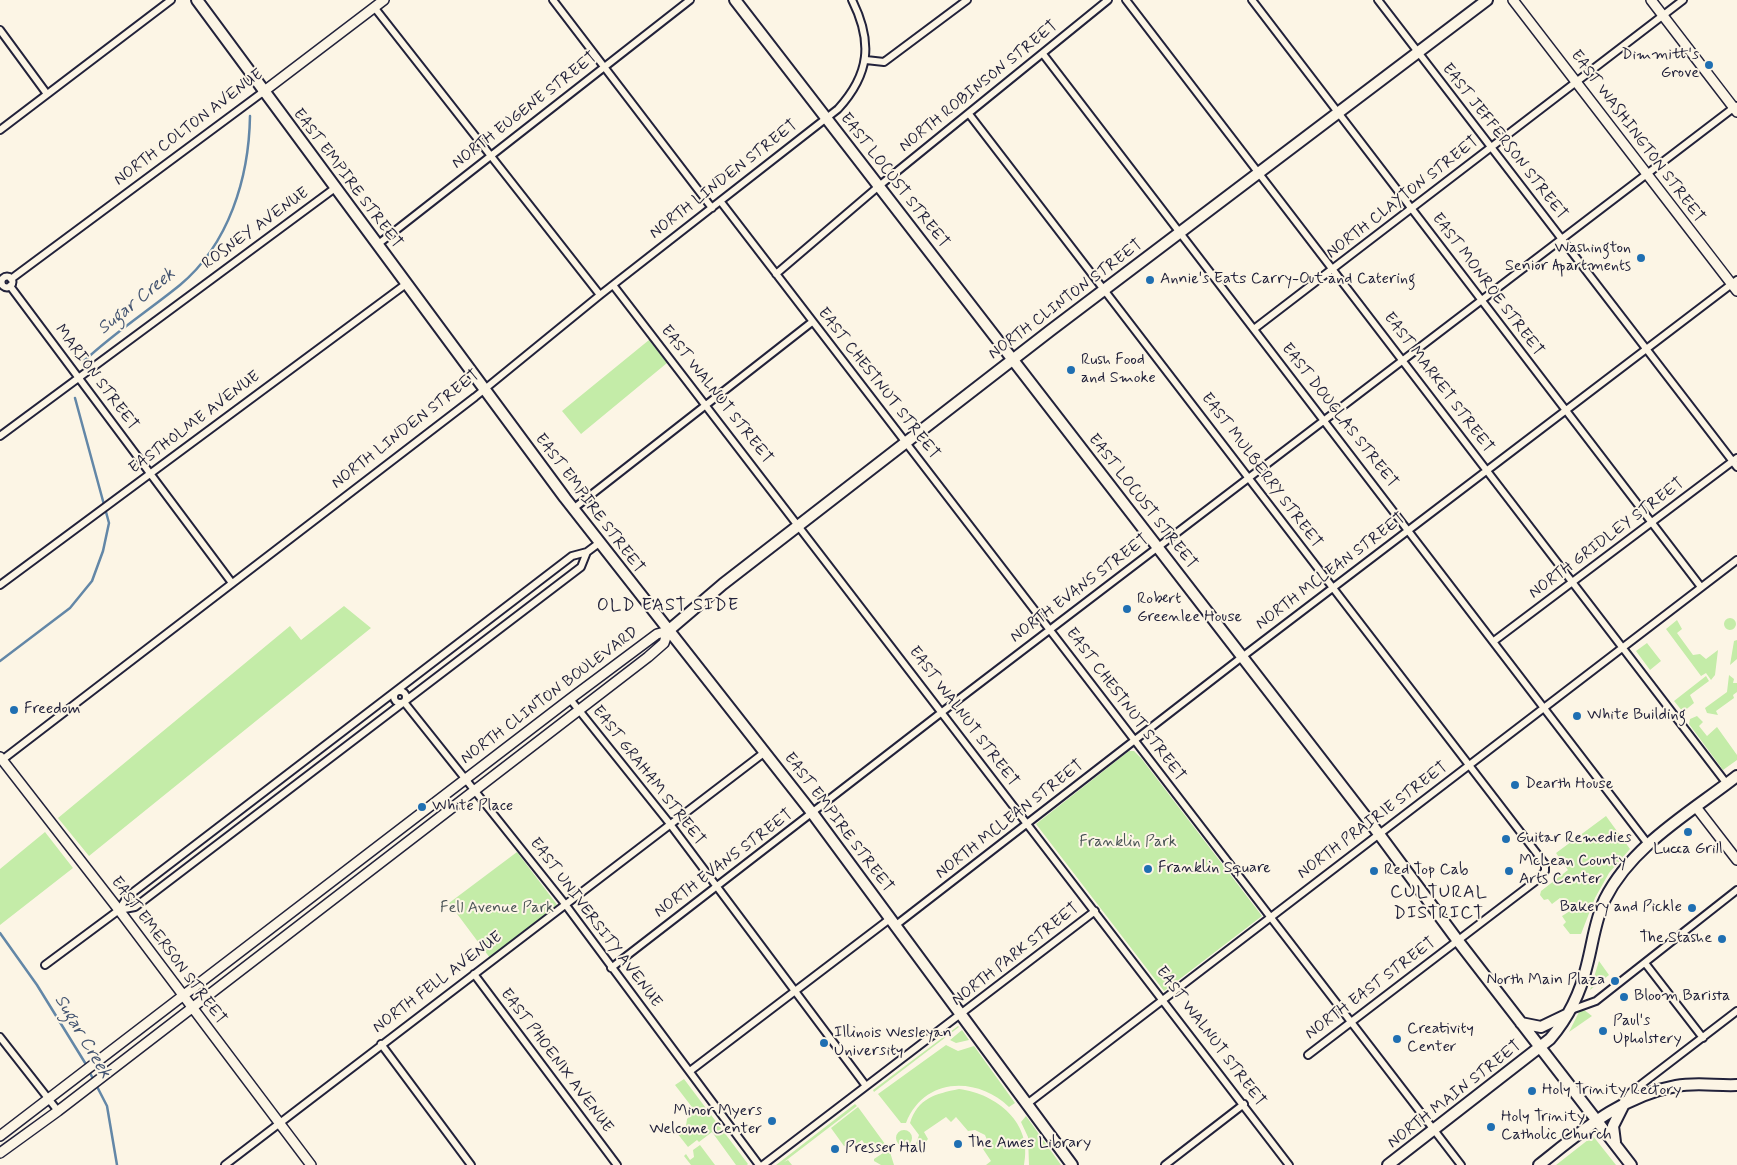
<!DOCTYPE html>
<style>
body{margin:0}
canvas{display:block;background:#fcf5e5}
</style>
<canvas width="1737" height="1165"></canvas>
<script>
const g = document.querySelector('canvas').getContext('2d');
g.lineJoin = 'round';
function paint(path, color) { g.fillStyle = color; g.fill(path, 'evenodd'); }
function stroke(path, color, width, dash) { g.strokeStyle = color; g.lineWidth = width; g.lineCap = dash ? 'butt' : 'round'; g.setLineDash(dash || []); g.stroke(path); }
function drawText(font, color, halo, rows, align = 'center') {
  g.font = font + ' Mynerve,sans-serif'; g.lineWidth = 4; g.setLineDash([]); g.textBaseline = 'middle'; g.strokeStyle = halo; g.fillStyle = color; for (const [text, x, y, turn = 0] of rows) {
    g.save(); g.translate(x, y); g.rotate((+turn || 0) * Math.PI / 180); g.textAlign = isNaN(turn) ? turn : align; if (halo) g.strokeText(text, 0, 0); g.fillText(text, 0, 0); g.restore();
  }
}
const green = new Path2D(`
 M649,340L667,363L581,434L562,411Z
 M344,606L371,628L89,856L58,818L290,626L301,640Z
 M1724 624a6 6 0 1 1 12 0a6 6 0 1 1-12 0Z
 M1677,620L1682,629L1677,633L1693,655L1700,654L1706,659L1718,650L1715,675L1711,680L1706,673L1701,676L1666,629Z
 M1737,640V659L1730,665L1734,641Z
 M1647,643L1661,661L1650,670L1636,651Z
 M1729,675L1734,679L1733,683H1737V692L1733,695L1734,698L1716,711L1718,715L1707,713L1705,708L1727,692Z
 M1706,676L1709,681L1690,695L1694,703L1683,712L1674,701Z
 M1697,716L1703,722L1699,726L1707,736L1717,727L1737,755V760L1723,770L1689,724L1690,719Z
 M1129,751H1134L1141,758L1262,916L1164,991L1036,824Z
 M1606,816L1630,849L1609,873L1595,898L1581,934H1570L1563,925L1566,922L1562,916L1570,911L1560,898L1552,904L1548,899L1544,900L1540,895L1541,891L1568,870L1556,853Z
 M45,832L73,868L0,925V869Z
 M517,852L558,906L490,958L449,903Z
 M1599,961L1609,975L1590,990Z
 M1583,1009L1592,1016L1569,1032L1580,1010Z
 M958,1026L959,1027L874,1092L873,1090Z
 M962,1030L969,1040L956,1043L950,1040Z
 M946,1045L958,1051L974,1046L1015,1103L1009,1107C977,1076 924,1077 906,1123H901L878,1094Z
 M684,1079L748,1164L747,1165H736L712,1132L699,1142L697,1140L688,1147L677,1133L686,1126L687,1119L695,1111L675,1085Z
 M959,1089C997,1094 1033,1123 1024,1165H986L991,1161L983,1149L987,1140L985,1135L975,1130L968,1131L956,1117L951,1122L946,1117L924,1132L928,1139L920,1148L915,1147L919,1135L910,1123C918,1098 935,1094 959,1089Z
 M855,1104L857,1106L784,1162L788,1160L792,1165H776Z
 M858,1107L885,1144L871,1154L862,1140L850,1149L847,1146H844L831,1128Z
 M1026,1116L1061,1165H1029L1028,1137L1021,1122Z
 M896 1138a8 8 0 1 1 16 0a8 8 0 1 1-16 0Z
 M1593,1136L1616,1165H1556Z
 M700,1145L715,1165H691L684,1156L686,1154L690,1160L694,1157L693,1150Z
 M889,1149L894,1165H881L874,1161V1159Z`);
const stream = new Path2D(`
 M83,365L84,361C115,332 148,311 180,285C229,244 249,178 250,116
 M0,661L70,608L92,581L103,551L109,523L75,398
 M0,933L37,985L87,1066
 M89,1071L107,1106L117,1165`);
const street = new Path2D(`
 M553,0L712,208
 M1126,0L1727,784
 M1252,0L1701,587
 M1378,0L1737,467
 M374,7L600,295
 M0,30L47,94
 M1043,54L1648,844
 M866,60L884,62L967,0
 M969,114L1545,864V871L1537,880L1308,1055
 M0,130L171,0
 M721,202L1461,1165
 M377,245L690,0
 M776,274L879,186L1108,0
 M1.5 282a5.5 5.5 0 1 1 11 0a5.5 5.5 0 1 1-11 0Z
 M11,279L263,92
 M613,285L1289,1165
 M10,286L232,583
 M1254,329L1683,0
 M0,436L335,188
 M573,509L812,322
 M0,585L406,284
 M1494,641L1737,458
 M394 697a6 6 0 1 1 12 0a6 6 0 1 1-12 0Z
 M570,699L670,824L866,1086
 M404,702L565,904L759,1165
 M2,760L475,397L600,295L838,109C870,74 873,42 852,0
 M119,910L135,907L581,567L587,552
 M896,925L1242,657L1737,280
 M1645,963L1703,1038
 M45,965L119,910L127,897L572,556L587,552L599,543
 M611,968L942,712L1736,106
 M474,974L617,1165
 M1571,1010L1596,1001L1737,890
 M0,1037L58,1111
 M381,1044L471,1165
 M690,1071L891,918
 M1625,1102L1630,1093L1737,1011
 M1027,1104L1737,560
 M225,1165L765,752
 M763,1165L1095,911
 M1165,1165L1244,1104`);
const secondary = new Path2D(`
 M1513,0L1737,291
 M1651,0L1737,112
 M263,92L384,0
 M0,757L119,910L311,1165
 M1696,807L1737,860
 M0,1136L570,699L657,634L668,631
 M0,1153L58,1111L648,657L664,643L668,631`);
const primary = new Path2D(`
 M197,0L565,498L813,814L1072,1165
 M735,0L1379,834L1458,941L1631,1165
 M668,631L723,584L1051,330L1487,0
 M1521,1023L1541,1027L1566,1015
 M1615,1142L1613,1126L1625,1102
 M1388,1165L1550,1039C1568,1018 1581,991 1587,965C1593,942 1595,920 1605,899C1632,845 1691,812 1737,776
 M1539,1165C1582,1131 1621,1096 1676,1086C1696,1082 1717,1086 1737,1085`);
const markers = [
 [1709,65,5,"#1f6fb2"],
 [1641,258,5,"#1f6fb2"],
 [1150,280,5,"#1f6fb2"],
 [1071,370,5,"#1f6fb2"],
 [1127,609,5,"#1f6fb2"],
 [14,710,5,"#1f6fb2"],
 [1577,716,5,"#1f6fb2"],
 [1515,785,5,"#1f6fb2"],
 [422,807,5,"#1f6fb2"],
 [1688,832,5,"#1f6fb2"],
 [1506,839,5,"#1f6fb2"],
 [1148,869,5,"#1f6fb2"],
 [1374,871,5,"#1f6fb2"],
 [1509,871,5,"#1f6fb2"],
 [1692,908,5,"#1f6fb2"],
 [1722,939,5,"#1f6fb2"],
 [1615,981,5,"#1f6fb2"],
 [1624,997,5,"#1f6fb2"],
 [1603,1031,5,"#1f6fb2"],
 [1397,1039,5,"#1f6fb2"],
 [824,1043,5,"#1f6fb2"],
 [1532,1091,5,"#1f6fb2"],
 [772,1121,5,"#1f6fb2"],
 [1491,1127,5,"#1f6fb2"],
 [958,1144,5,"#1f6fb2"],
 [835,1149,5,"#1f6fb2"]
];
const poiNames = [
 ["Dimmitt's",1699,56,"right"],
 ["Grove",1699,74,"right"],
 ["Washington",1631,249,"right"],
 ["Senior Apartments",1631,267,"right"],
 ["Annie's Eats Carry-Out and Catering",1160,280],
 ["Rush Food",1081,361],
 ["and Smoke",1081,379],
 ["Robert",1137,600],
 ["Greenlee House",1137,618],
 ["Freedom",24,710],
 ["White Building",1587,716],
 ["Dearth House",1525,785],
 ["White Place",432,807],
 ["Guitar Remedies",1516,839],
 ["Lucca Grill",1688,850,"center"],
 ["McLean County",1519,862],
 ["Arts Center",1519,880],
 ["Franklin Square",1158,869],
 ["Red Top Cab",1384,871],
 ["Bakery and Pickle",1682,908,"right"],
 ["The Stashe",1712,939,"right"],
 ["North Main Plaza",1605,981,"right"],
 ["Bloom Barista",1634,997],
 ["Paul's",1613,1022],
 ["Upholstery",1613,1040],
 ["Creativity",1407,1030],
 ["Center",1407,1048],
 ["Illinois Wesleyan",834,1034],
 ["University",834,1052],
 ["Holy Trinity Rectory",1542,1091],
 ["Minor Myers",762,1112,"right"],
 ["Welcome Center",762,1130,"right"],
 ["Holy Trinity",1501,1118],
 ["Catholic Church",1501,1136],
 ["The Ames Library",968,1144],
 ["Presser Hall",845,1149]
];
const streetNames = [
 ["NORTH ROBINSON STREET",979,87,-39],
 ["NORTH EUGENE STREET",525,111,-38],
 ["NORTH COLTON AVENUE",189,128,-37],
 ["EAST WASHINGTON STREET",1637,137,53],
 ["EAST JEFFERSON STREET",1504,142,52],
 ["EAST EMPIRE STREET",347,179,53],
 ["NORTH LINDEN STREET",724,180,-38],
 ["EAST LOCUST STREET",894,181,52],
 ["NORTH CLAYTON STREET",1403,198,-38],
 ["ROSNEY AVENUE",256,229,-36],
 ["EAST MONROE STREET",1487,285,53],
 ["NORTH CLINTON STREET",1066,300,-37],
 ["MARION STREET",96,378,53],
 ["EAST MARKET STREET",1438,383,53],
 ["EAST CHESTNUT STREET",878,384,52],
 ["EAST WALNUT STREET",716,395,52],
 ["EAST DOUGLAS STREET",1339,416,52],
 ["EASTHOLME AVENUE",195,423,-37],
 ["NORTH LINDEN STREET",406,430,-38],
 ["EAST MULBERRY STREET",1261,471,53],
 ["EAST LOCUST STREET",1142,502,52],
 ["EAST EMPIRE STREET",589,504,53],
 ["NORTH GRIDLEY STREET",1607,539,-37],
 ["NORTH MCLEAN STREET",1331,572,-37],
 ["NORTH EVANS STREET",1080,589,-37],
 ["NORTH CLINTON BOULEVARD",550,696,-37],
 ["EAST CHESTNUT STREET",1125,705,53],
 ["EAST WALNUT STREET",963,717,53],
 ["EAST GRAHAM STREET",648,776,52],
 ["NORTH MCLEAN STREET",1010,820,-38],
 ["NORTH PRAIRIE STREET",1373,821,-37],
 ["EAST EMPIRE STREET",838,823,53],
 ["NORTH EVANS STREET",724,864,-37],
 ["EAST UNIVERSITY AVENUE",595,923,53],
 ["EAST EMERSON STREET",168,951,53],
 ["NORTH PARK STREET",1016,955,-38],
 ["NORTH FELL AVENUE",438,983,-37],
 ["NORTH EAST STREET",1371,989,-37],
 ["EAST WALNUT STREET",1210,1037,53],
 ["EAST PHOENIX AVENUE",556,1061,53],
 ["NORTH MAIN STREET",1455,1095,-38]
];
const parkNames = [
 ["Franklin Park",1128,843],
 ["Fell Avenue Park",497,909]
];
const waterNames = [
 ["Sugar Creek",137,302,-39],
 ["Sugar Creek",82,1037,59]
];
const neighbourhoodNames = [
 ["OLD EAST SIDE",668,606],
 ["CULTURAL",1439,893],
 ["DISTRICT",1439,914]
];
paint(green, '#c4eca8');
stroke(stream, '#6387a7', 2.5);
stroke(street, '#22223b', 10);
stroke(secondary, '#22223b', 12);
stroke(primary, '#22223b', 14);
stroke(street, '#fcf5e5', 6);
stroke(secondary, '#fcf5e5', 9);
stroke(primary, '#fcf5e5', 10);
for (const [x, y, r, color] of markers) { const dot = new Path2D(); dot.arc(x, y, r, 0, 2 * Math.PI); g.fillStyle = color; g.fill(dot); stroke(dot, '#fcf5e5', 2); }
drawText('16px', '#22223b', '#fcf5e5', poiNames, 'left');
drawText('16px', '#22223b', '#fcf5e5', streetNames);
drawText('16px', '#4a5456', '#fcf5e5', parkNames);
drawText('italic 18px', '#435471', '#fcf5e5', waterNames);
g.letterSpacing = '1px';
drawText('18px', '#22223b', '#fcf5e5', neighbourhoodNames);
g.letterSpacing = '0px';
</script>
